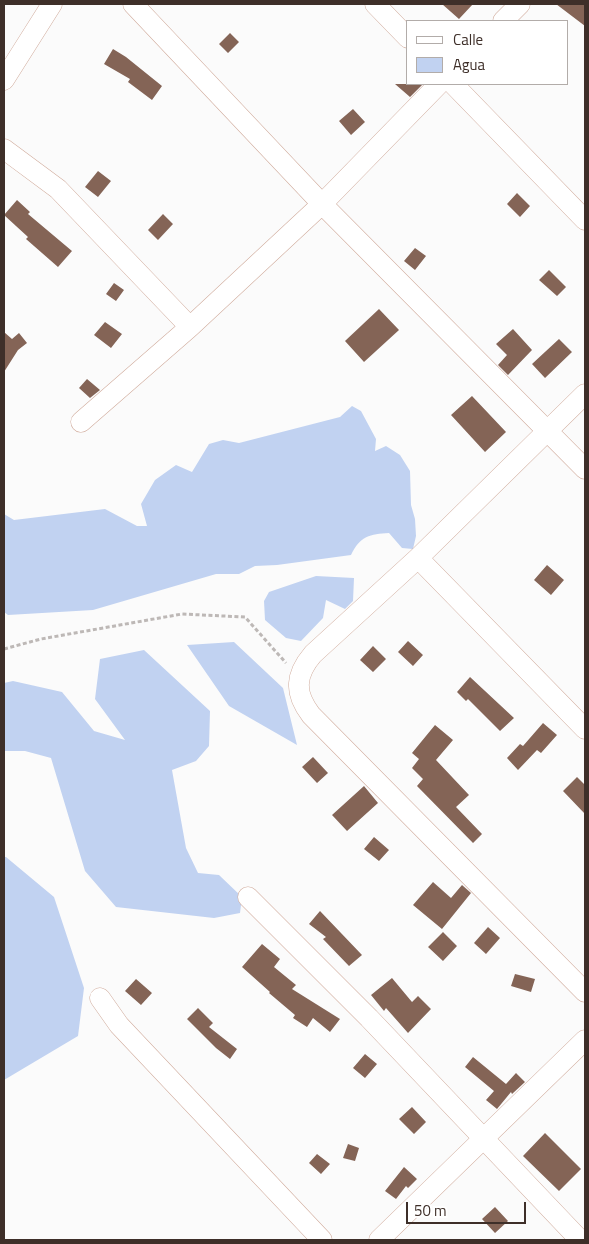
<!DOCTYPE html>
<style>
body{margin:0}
#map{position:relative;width:589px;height:1244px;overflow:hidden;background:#fbfbfb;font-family:"Titillium Web",sans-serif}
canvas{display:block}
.frame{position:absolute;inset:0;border:5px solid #3e2f29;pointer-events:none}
.legend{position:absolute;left:406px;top:20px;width:162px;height:65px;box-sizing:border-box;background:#fff;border:1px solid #b2aca9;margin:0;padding:6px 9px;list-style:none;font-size:15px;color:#3e2f29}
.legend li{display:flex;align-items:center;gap:10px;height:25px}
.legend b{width:25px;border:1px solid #b2aca9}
.scale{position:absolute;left:406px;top:1202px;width:120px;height:22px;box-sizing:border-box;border:2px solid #3e2f29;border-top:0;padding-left:6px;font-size:15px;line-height:18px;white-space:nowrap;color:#3e2f29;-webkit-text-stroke:4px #fff;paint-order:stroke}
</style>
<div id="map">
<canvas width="589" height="1244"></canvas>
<div class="frame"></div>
<ul class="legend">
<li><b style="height:6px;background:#fff"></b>Calle</li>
<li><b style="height:14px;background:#c1d2f1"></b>Agua</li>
</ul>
<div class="scale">50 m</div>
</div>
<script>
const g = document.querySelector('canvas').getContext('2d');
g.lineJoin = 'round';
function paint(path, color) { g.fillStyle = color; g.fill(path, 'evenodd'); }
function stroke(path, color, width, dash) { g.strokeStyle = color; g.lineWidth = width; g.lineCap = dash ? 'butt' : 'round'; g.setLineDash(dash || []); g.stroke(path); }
const water = new Path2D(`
 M352,406L361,411L376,439L375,451L386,446L400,455L410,471L411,505L415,519L416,536L413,549L402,548L389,533C370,534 360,536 351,555L277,565L255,566L239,574H216L93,610L8,615L4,612V514L14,520L105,509L137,526H147L141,504L155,480L176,465L192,472L209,444L223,440L239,443L340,417Z
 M316,576L354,578L353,601L345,609L326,600L323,618L301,641L286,638L265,620L264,601L269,592Z
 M234,642L283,688L297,745L229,706L187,645Z
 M144,650L210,711L209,746L196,761L172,770L186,848L198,873L219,875L242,897L240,913L214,918L116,907L85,871L51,758L25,751H4V683L13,681L62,692L94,731L125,740L95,699L100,659Z
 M4,857H6L54,897L84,988L78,1036L4,1080Z`);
const building = new Path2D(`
 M442,4H473L459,19Z
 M556,4H585V26Z
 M230,33L239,42L228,53L219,44Z
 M113,49L126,57L162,86L152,100L128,82L130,79L104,64Z
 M395,84H423L410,97Z
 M353,109L365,122L351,135L339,121Z
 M98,171L111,181L98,197L85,187Z
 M517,193L530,206L520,217L507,204Z
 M17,200L30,212L28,214L72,251L58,267L26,239L28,237L4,215Z
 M163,214L173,224L158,240L148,230Z
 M415,248L426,256L415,270L404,261Z
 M549,270L566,287L557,296L539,280Z
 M114,283L124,290L116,301L106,294Z
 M379,309L399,330L364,362L345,341Z
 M105,322L122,334L111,348L94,335Z
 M513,329L532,350L508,375L498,365L507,355L496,344Z
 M4,332L12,339L19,333L27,343L18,350L4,372Z
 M559,339L572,352L545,378L532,364Z
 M87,379L100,390L90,398L79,388Z
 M472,396L506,432L485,452L451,415Z
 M547,565L564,580L551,595L534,580Z
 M408,641L423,655L413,666L398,652Z
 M373,646L386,659L373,672L360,660Z
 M470,677L514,718L500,731L468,699L466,701L457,692Z
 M543,723L557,735L541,753L537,750L518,770L507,758L520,744L523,746Z
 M435,725L453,740L436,760L469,795L456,807L482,834L473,843L417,786L423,779L412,768L419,759L412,753Z
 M313,757L328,773L317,783L302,767Z
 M577,777L585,785V814L563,791Z
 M364,786L378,803L347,831L332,815Z
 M374,837L389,850L379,861L364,849Z
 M433,882L451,898L462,885L471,893L442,929L413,905Z
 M320,911L362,955L349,966L323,939L326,937L309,924Z
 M488,927L500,938L486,954L474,943Z
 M443,932L457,946L443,961L428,947Z
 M262,944L280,959L274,967L296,985L292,989L340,1019L330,1032L313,1018L307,1027L293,1018L295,1015L269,993L270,992L242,967Z
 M515,974L535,979L531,992L511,986Z
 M392,978L412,1002L418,996L431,1009L408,1033L386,1008L384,1011L371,995Z
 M136,979L152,993L141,1005L125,991Z
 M198,1008L213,1023L209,1027L237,1049L230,1059L216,1048L187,1019Z
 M365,1054L377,1064L365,1078L353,1068Z
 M473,1057L506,1084L516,1073L525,1082L512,1094L511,1092L497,1109L486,1100L494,1091L465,1067Z
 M412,1107L426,1122L414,1134L399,1119Z
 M545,1133L581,1169L559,1191L523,1156Z
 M348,1144L359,1148L355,1161L343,1158Z
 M317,1154L330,1164L321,1174L309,1163Z
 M404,1167L417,1179L408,1188L406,1186L396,1199L385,1191Z
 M495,1207L508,1221L495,1233L482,1219Z`);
const path = new Path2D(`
 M4,649L41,639L182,614L245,617L286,663`);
const minor = new Path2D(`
 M133,4L322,204L585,469
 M375,4L408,38
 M503,21L520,4
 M4,80L52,4
 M453,84L585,220
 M4,149L58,189L190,327L322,204L439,84
 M585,394L418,558L313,654C295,675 294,693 311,715L585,992
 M81,422L190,327
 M418,558L585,729
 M248,897L369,1018L580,1240
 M100,998L119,1025L322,1240
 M379,1240L585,1040`);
paint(water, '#c1d2f1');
paint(building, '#846456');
stroke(minor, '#d0ab9c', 21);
stroke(path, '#bdb8b6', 3, [4, 2.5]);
stroke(minor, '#fff', 20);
</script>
